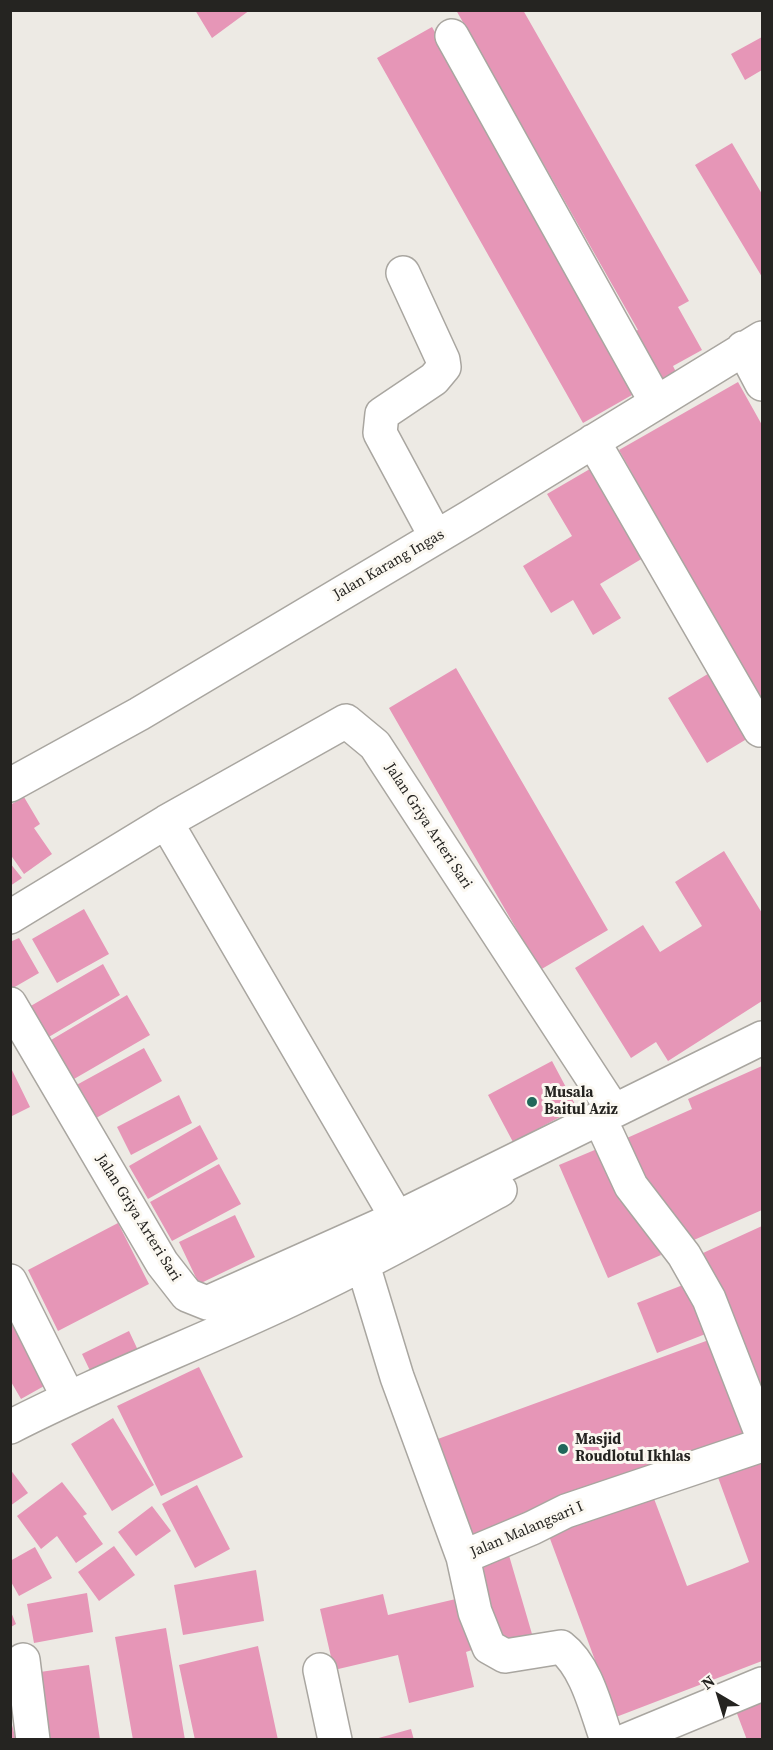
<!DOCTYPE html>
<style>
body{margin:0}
#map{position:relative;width:773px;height:1750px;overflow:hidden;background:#edeae4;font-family:"Source Serif 4",serif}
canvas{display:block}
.frame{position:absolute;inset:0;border:12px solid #252421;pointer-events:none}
.north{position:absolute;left:689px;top:1666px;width:60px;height:60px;-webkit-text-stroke:4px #fbf8f1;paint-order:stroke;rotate:322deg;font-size:16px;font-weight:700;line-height:24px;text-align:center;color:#252421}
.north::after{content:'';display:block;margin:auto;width:21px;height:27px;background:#252421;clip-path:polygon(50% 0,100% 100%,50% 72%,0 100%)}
</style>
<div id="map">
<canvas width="773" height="1750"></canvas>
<div class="frame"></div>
<div class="north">N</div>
</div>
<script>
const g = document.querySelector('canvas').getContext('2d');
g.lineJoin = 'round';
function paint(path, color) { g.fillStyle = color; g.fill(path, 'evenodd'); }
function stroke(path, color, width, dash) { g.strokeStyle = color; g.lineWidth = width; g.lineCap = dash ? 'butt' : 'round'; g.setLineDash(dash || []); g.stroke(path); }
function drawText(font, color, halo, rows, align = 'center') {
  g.font = font + ' "Source Serif 4",serif'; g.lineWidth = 6; g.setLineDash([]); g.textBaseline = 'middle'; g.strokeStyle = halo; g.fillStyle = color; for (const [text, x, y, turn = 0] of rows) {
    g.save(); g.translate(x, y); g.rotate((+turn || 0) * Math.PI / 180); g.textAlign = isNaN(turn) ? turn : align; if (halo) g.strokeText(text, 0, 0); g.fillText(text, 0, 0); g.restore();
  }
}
const building = new Path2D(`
 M195,10H250L212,38Z
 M456,10H523L689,301L678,307L702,350L673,366L676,372L659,382L631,333L638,330Z
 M432,27L639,391L583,423L377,58Z
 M762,37V70L745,80L731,54Z
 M732,143L762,194V277L695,165Z
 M738,382L762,425V706L619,450Z
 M595,466L648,555L600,584L621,618L593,635L573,600L551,613L523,566L572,536L547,494Z
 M456,668L608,930L540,970L389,708Z
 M716,669L755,734L707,763L668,698Z
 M24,797L40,824L34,828L52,854L24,874L10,854V805Z
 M724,851L762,913V1001L668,1061L656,1042L631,1058L575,968L643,925L660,952L702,926L675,882Z
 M10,863L22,878L10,886Z
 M84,909L109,954L57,983L32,939Z
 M19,938L39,973L13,988L10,983V942Z
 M103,964L120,995L47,1038L29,1007Z
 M127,995L150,1035L74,1079L51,1040Z
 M144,1048L162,1081L89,1122L71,1088Z
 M552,1061L577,1108L513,1142L488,1095Z
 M10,1066L30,1107L10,1117Z
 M762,1066V1210L687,1243L674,1213L665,1216L650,1182L638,1187L618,1142L692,1109L688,1099Z
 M179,1095L192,1123L131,1155L117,1127Z
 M200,1125L218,1159L148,1199L129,1166Z
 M597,1149L620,1201L635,1195L661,1255L608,1278L559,1165Z
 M219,1164L241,1204L172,1241L150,1202Z
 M235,1215L255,1257L199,1284L179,1242Z
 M118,1223L149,1284L58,1331L28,1270Z
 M762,1226V1402L729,1331L738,1327L703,1253Z
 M688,1283L708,1333L657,1353L637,1303Z
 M10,1304L53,1381L21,1399L10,1380Z
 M129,1331L143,1361L96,1383L82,1354Z
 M717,1337L752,1437L470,1538L435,1440Z
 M199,1367L243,1457L161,1496L117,1406Z
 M113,1418L154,1485L112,1511L71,1444Z
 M762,1455V1661L616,1717L549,1536L653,1496L687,1586L732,1569L749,1562L716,1472Z
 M10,1469L28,1493L10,1506Z
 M62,1482L87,1514L83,1516L103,1544L76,1563L57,1536L41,1549L17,1516Z
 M197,1485L230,1549L195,1568L162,1504Z
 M152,1506L171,1531L136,1556L118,1532Z
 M114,1546L135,1575L99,1601L78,1572Z
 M35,1547L52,1578L19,1596L10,1580V1561Z
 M508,1552L532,1634L501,1643L477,1561Z
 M256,1570L264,1621L183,1635L174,1585Z
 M87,1593L93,1632L34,1643L27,1604Z
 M383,1594L388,1615L460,1598L472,1650L466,1652L474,1687L409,1703L398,1655L334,1670L320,1609Z
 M11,1612L16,1624L11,1627Z
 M166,1628L185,1740H133L115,1637Z
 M258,1646L278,1740H195L179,1665Z
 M89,1665L100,1740H35L26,1674Z
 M762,1700V1740H747L736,1711Z
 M10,1721H11L16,1740H10Z
 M411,1729L414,1740H375V1739Z`);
const minor = new Path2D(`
 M452,36L656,402
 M403,273L443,360L444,367L434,379L382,414L380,433L436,537
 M743,348L762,384
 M593,441L760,730
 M10,785L139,714L470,517L762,338
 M166,822L397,1218
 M10,917L166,822L346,721L375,745L614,1111
 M10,1004L162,1263L187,1295L207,1303L397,1218L762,1038
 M607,1134L631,1186L684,1255L709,1299L762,1435
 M363,1265L397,1377L463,1557L475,1612L489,1647L505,1656L561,1647C587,1667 596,1710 607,1740
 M10,1281L68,1397
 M10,1427C101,1380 197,1344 290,1300C361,1267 431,1228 500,1190
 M463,1557L532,1528L566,1511L762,1445
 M23,1660L33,1740
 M320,1670L335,1740
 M627,1740L762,1684`);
const markers = [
 [532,1102,6,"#21675a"],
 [563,1449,6,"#21675a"]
];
const streetNames = [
 ["Jalan Karang Ingas",389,565,-30],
 ["Jalan Griya Arteri Sari",428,826,57],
 ["Jalan Griya Arteri Sari",138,1218,58],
 ["Jalan Malangsari I",527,1530,-23]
];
const poiNames = [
 ["Musala",544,1093],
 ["Baitul Aziz",544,1110],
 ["Masjid",575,1440],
 ["Roudlotul Ikhlas",575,1457]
];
paint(building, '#e696b7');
stroke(minor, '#a9a6a0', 36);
stroke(minor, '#fff', 33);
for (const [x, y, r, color] of markers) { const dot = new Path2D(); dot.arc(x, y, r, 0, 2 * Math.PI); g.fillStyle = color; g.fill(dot); stroke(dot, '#fbf8f1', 2); }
drawText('15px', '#252421', '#fbf8f1', streetNames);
drawText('bold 15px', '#252421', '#fbf8f1', poiNames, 'left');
</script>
